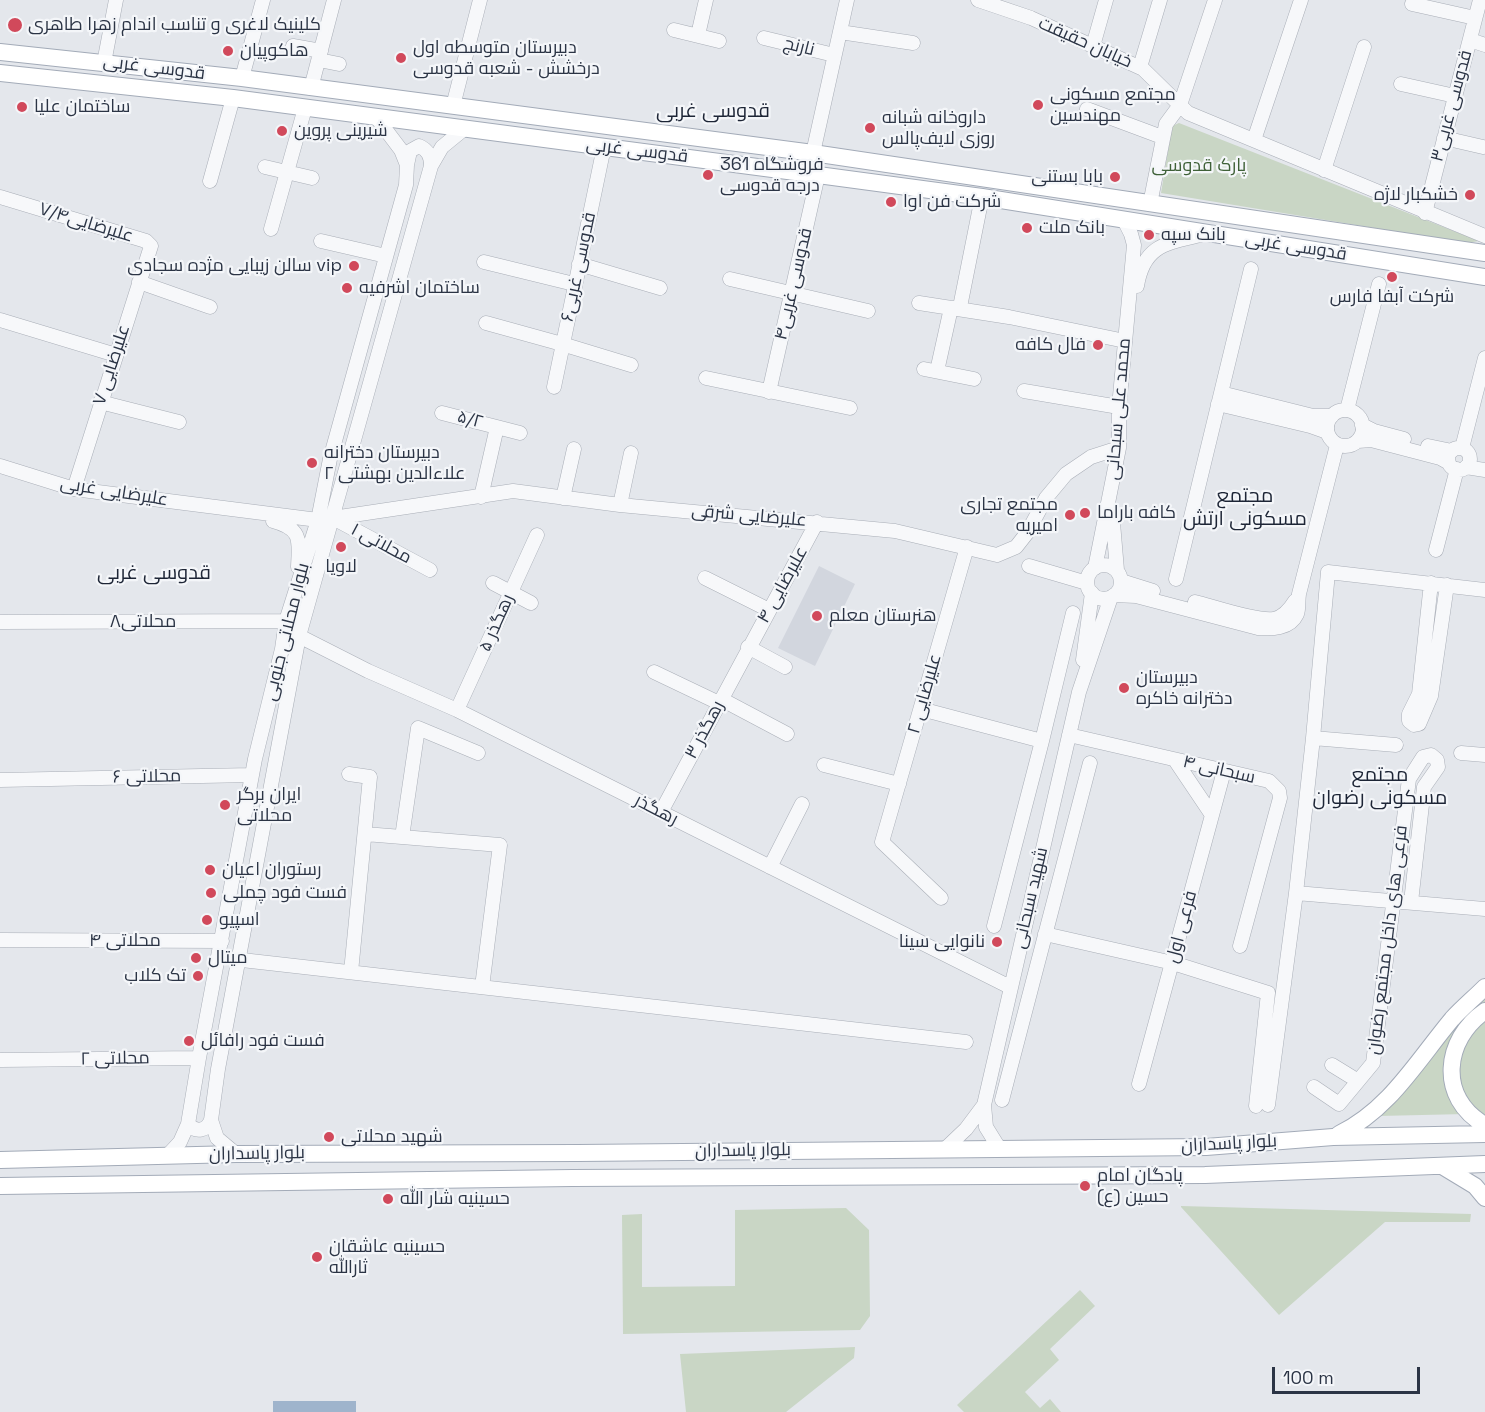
<!DOCTYPE html>
<meta charset="utf-8">
<style>
body{margin:0}
#map{position:relative;width:1485px;height:1412px;overflow:hidden;background:#e4e7ec;font-family:"Space Grotesk",sans-serif}
canvas{display:block}
.scale{position:absolute;left:1272px;top:1367px;width:148px;height:27px;box-sizing:border-box;border:3px solid #2b3445;border-top:0;padding-left:8px;font-size:18px;line-height:21px;white-space:nowrap;color:#2b3445;-webkit-text-stroke:4px #f4f6f9;paint-order:stroke}
</style>
<div id="map">
<canvas width="1485" height="1412"></canvas>
<div class="scale">100 m</div>
</div>
<script>
const g = document.querySelector('canvas').getContext('2d');
g.lineJoin = 'round';
function paint(path, color) { g.fillStyle = color; g.fill(path, 'evenodd'); }
function stroke(path, color, width, dash) { g.strokeStyle = color; g.lineWidth = width; g.lineCap = dash ? 'butt' : 'round'; g.setLineDash(dash || []); g.stroke(path); }
function drawText(font, color, halo, rows, align = 'center') {
  g.font = font + ' "Space Grotesk",Cairo,sans-serif'; g.lineWidth = 4.5; g.setLineDash([]); g.textBaseline = 'middle'; g.strokeStyle = halo; g.fillStyle = color; for (const [text, x, y, turn = 0] of rows) {
    g.save(); g.translate(x, y); g.rotate((+turn || 0) * Math.PI / 180); g.textAlign = isNaN(turn) ? turn : align; if (halo) g.strokeText(text, 0, 0); g.fillText(text, 0, 0); g.restore();
  }
}
const built = new Path2D(`
 M819,566L855,584L815,666L778,648Z`);
const green = new Path2D(`
 M1179,123L1479,241L1466,243L1161,193L1172,126Z
 M1485,997V1004L1452,1038L1466,1114L1378,1116L1453,1029Z
 M1485,1021V1115C1457,1102 1452,1057 1470,1034C1474,1029 1480,1025 1485,1021Z
 M1181,1207V1206L1471,1214L1470,1222H1385L1279,1315Z
 M846,1208L869,1230L870,1316L860,1330L623,1334L622,1215L642,1214V1287L735,1286V1210Z
 M1080,1290L1095,1306L1050,1349L1059,1360L1025,1392L1040,1408L1050,1399L1061,1412H964L957,1405Z
 M855,1347L854,1358L786,1412H686L680,1354Z`);
const water = new Path2D(`
 M273,1401H356V1412H273Z`);
const minor = new Path2D(`
 M978,0L1031,18L1143,69L1188,113L1485,236
 M1412,4L1475,18
 M674,30L719,41
 M840,32L913,43
 M698,35L706,0
 M764,38L834,55
 M1470,40L1485,45
 M293,46L321,51
 M1093,46L1106,0
 M319,60L339,64
 M104,63L116,0
 M1140,67L1160,0
 M242,78L263,0
 M1401,84L1455,96
 M311,88L334,0
 M453,106L480,0
 M1087,109L1162,137
 M1444,138L1483,147
 M1254,140L1301,0
 M813,153L847,0
 M407,165L410,151L419,146C428,150 431,156 431,166
 M265,167L312,178
 M1324,170L1364,47
 M210,181L233,98
 M0,197L146,241L151,246L74,489
 M1150,204L1166,124L1180,105L1215,0
 M1425,213L1480,0
 M271,229L305,108
 M321,241L386,256
 M484,262L574,284
 M579,264L660,288
 M730,279L868,311
 M139,282L210,307
 M1137,286C1144,243 1169,243 1205,234
 M919,303L1009,317L1125,341
 M0,320L116,355
 M486,323L562,344L631,365
 M924,369L974,379
 M937,371L951,308L960,307L982,197
 M706,378L850,408
 M554,387L604,147
 M1024,391L1119,407
 M769,392L818,175
 M1221,393L1313,416H1332
 M100,402L179,422
 M1218,404L1310,426L1327,432
 M1347,410L1379,284
 M1327 428a18 18 0 1 1 36 0a18 18 0 1 1-36 0Z
 M442,413L520,433
 M1362,425L1374,431L1404,439
 M1358,441L1371,440L1440,458L1449,463
 M1428,446L1452,451
 M1462,448L1485,358
 M1448 459a11 11 0 1 1 22 0a11 11 0 1 1-22 0Z
 M0,466L74,489L318,520
 M1466,467L1485,470
 M481,497L497,427
 M563,498L574,449
 M620,505L631,453
 M1112,511L1117,570
 M333,518L513,491L620,505L895,531L997,555L1016,547L1027,533L1046,498L1066,474L1091,457L1119,448
 M333,518L430,570
 M273,521C303,529 299,541 298,567
 M1436,550L1457,469
 M1087 582a17 17 0 1 1 34 0a17 17 0 1 1-34 0Z
 M1029,566L1087,583
 M1095,568L1119,448V407L1134,245L1131,234L1124,220
 M705,578L769,610
 M1176,579L1251,269
 M1121,581L1153,591
 M493,583L531,603
 M1431,583L1419,694L1409,714V721L1414,725L1419,724L1431,696L1447,585
 M1114,595L1136,596L1258,628C1272,629 1290,629 1297,614C1299,609 1298,600 1299,594L1337,445
 M1195,602C1212,606 1257,622 1274,619C1284,617 1290,609 1295,601
 M0,622L286,621
 M299,636L368,671L457,710L1010,987
 M748,647L785,667
 M1083,660L1092,593
 M654,672L719,703
 M721,699L787,734
 M921,709L1042,741
 M457,710L537,535
 M1069,735L1269,781L1279,791L1280,798L1240,946
 M1313,738L1396,745
 M1461,753L1485,755
 M1175,760L1212,815
 M824,765L899,784
 M349,774L370,777L351,972
 M0,780L252,775
 M661,812L817,522
 M365,834L500,845L482,987
 M402,837L418,728L478,753
 M770,867L802,804
 M1296,893L1485,909
 M941,898L882,842L967,547
 M994,926L1042,741L1073,613
 M1045,934L1173,963L1268,993L1256,1106
 M0,940L222,941
 M233,959L966,1042
 M0,1060L199,1058
 M1332,1065L1358,1081
 M1139,1084L1224,771
 M1314,1087L1339,1104L1373,1063L1409,779L1423,757L1431,755L1437,760L1438,767L1424,787L1411,902
 M1002,1100L1090,763
 M1268,1105L1296,893L1313,738L1328,572L1485,590
 M188,1124C196,1133 207,1131 211,1120
 M946,1148L966,1129L984,1105
 M999,1148L986,1127L984,1105L1079,692L1111,597
 M236,1154L217,1138L211,1120L218,1069L299,636L431,166L442,147L464,129
 M168,1155L180,1142L188,1124L199,1058L255,759L282,649L286,621L318,520L330,459L406,185L407,165L401,150L376,117`);
const major = new Path2D(`
 M0,52L242,78L813,153L1485,253
 M0,73L233,98L818,175L982,197L1485,277
 M1485,1011C1444,1039 1437,1098 1485,1125
 M1339,1134C1389,1110 1417,1061 1452,1019C1462,1008 1474,998 1485,987
 M0,1160L236,1154L578,1153L1206,1147L1333,1137L1485,1134
 M1442,1166L1475,1186L1485,1198
 M0,1186L572,1178L1205,1175L1485,1164`);
const markers = [
 [15,25,8,"#d1495b"],
 [228,51,6,"#d1495b"],
 [401,58,6,"#d1495b"],
 [1038,105,6,"#d1495b"],
 [22,107,6,"#d1495b"],
 [870,128,6,"#d1495b"],
 [282,131,6,"#d1495b"],
 [708,175,6,"#d1495b"],
 [1115,177,6,"#d1495b"],
 [1470,195,6,"#d1495b"],
 [891,202,6,"#d1495b"],
 [1027,228,6,"#d1495b"],
 [1149,235,6,"#d1495b"],
 [354,266,6,"#d1495b"],
 [1392,277,6,"#d1495b"],
 [347,288,6,"#d1495b"],
 [1098,345,6,"#d1495b"],
 [312,463,6,"#d1495b"],
 [1085,513,6,"#d1495b"],
 [1070,515,6,"#d1495b"],
 [341,547,6,"#d1495b"],
 [817,616,6,"#d1495b"],
 [1124,688,6,"#d1495b"],
 [225,805,6,"#d1495b"],
 [210,870,6,"#d1495b"],
 [211,893,6,"#d1495b"],
 [207,920,6,"#d1495b"],
 [997,942,6,"#d1495b"],
 [196,958,6,"#d1495b"],
 [198,976,6,"#d1495b"],
 [189,1041,6,"#d1495b"],
 [329,1137,6,"#d1495b"],
 [1085,1186,6,"#d1495b"],
 [388,1199,6,"#d1495b"],
 [317,1257,6,"#d1495b"]
];
const poiNames = [
 ["کلینیک لاغری و تناسب اندام زهرا طاهری",28,25],
 ["دبیرستان متوسطه اول",413,48],
 ["درخشش - شعبه قدوسی",413,69],
 ["هاکوپیان",240,51],
 ["مجتمع مسکونی",1050,95],
 ["مهندسین",1050,116],
 ["ساختمان علیا",34,107],
 ["داروخانه شبانه",882,118],
 ["روزی لایف‌پالس",882,139],
 ["شیرینی پروین",294,131],
 ["فروشگاه 361",720,165],
 ["درجه قدوسی",720,186],
 ["بابا بستنی",1103,177,"right"],
 ["خشکبار لاژه",1458,195,"right"],
 ["شرکت فن اوا",903,202],
 ["بانک ملت",1039,228],
 ["بانک سپه",1161,235],
 ["سالن زیبایی مژده سجادی vip",342,266,"right"],
 ["ساختمان اشرفیه",359,288],
 ["شرکت آبفا فارس",1392,297,"center"],
 ["فال کافه",1086,345,"right"],
 ["دبیرستان دخترانه",324,453],
 ["علاءالدین بهشتی ۲",324,474],
 ["مجتمع تجاری",1058,505,"right"],
 ["امیریه",1058,526,"right"],
 ["کافه باراما",1097,513],
 ["لاویا",341,567,"center"],
 ["هنرستان معلم",829,616],
 ["دبیرستان",1136,678],
 ["دخترانه خاکره",1136,699],
 ["ایران برگر",237,795],
 ["محلاتی",237,816],
 ["رستوران اعیان",222,870],
 ["فست فود چملی",223,893],
 ["اسپیو",219,920],
 ["نانوایی سینا",985,942,"right"],
 ["میتال",208,958],
 ["تک کلاب",186,976,"right"],
 ["فست فود رافائل",201,1041],
 ["شهید محلاتی",341,1137],
 ["پادگان امام",1097,1176],
 ["حسین (ع)",1097,1197],
 ["حسینیه شار الله",400,1199],
 ["حسینیه عاشقان",329,1247],
 ["ثارالله",329,1268]
];
const streetNames = [
 ["خیابان حقیقت",1085,43,24],
 ["نارنج",799,47,14],
 ["قدوسی غربی",154,68,7],
 ["قدوسی غربی۳",1452,106,-75],
 ["قدوسی غربی",637,151,7],
 ["علیرضایی۷/۴",86,223,17],
 ["قدوسی غربی",1296,247,9],
 ["قدوسی غربی۶",579,267,-78],
 ["قدوسی غربی۴",794,284,-77],
 ["۷ علیرضایی",112,365,-72],
 ["محمد علی سبحانی",1119,409,-85],
 ["۵/۲",470,420,15],
 ["علیرضایی غربی",114,492,9],
 ["علیرضایی شرقی",749,516,5],
 ["۱ محلاتی",381,544,28],
 ["۴ علیرضایی",783,585,-61],
 ["محلاتی۸",143,622],
 ["۵ رهگذر",497,623,-66],
 ["بلوار محلاتی جنوبی",287,632,-76],
 ["۲ علیرضایی",925,694,-74],
 ["۳ رهگذر",705,730,-62],
 ["سبحانی ۴",1219,770,13],
 ["۶ محلاتی",147,777,-1],
 ["رهگذر",656,810,27],
 ["شهید سبحانی",1031,898,-77],
 ["فرعی اول",1182,927,-75],
 ["فرعی های داخل مجتمع رضوان",1388,940,-83],
 ["۴ محلاتی",125,941],
 ["۲ محلاتی",115,1059,-1],
 ["بلوار پاسداران",1229,1144,-3],
 ["بلوار پاسداران",743,1151,-1],
 ["بلوار پاسداران",257,1154,-1]
];
const parkNames = [
 ["پارک قدوسی",1199,166]
];
const neighbourhoodNames = [
 ["قدوسی غربی",713,112],
 ["مجتمع",1245,497],
 ["مسکونی ارتش",1245,520],
 ["قدوسی غربی",154,574],
 ["مجتمع",1380,776],
 ["مسکونی رضوان",1380,799]
];
paint(built, '#d2d6de');
paint(green, '#c9d6c5');
paint(water, '#9fb4cc');
stroke(minor, '#a9aeb7', 15);
stroke(major, '#a3abb8', 18);
stroke(minor, '#f7f8fa', 14);
stroke(major, '#fff', 16);
for (const [x, y, r, color] of markers) { const dot = new Path2D(); dot.arc(x, y, r, 0, 2 * Math.PI); g.fillStyle = color; g.fill(dot); stroke(dot, '#f4f6f9', 2); }
drawText('18px', '#2b3445', '#f4f6f9', poiNames, 'left');
drawText('18px', '#2b3445', '#f4f6f9', streetNames);
drawText('18px', '#3f6138', '#f4f6f9', parkNames);
drawText('20px', '#1d2536', '#f4f6f9', neighbourhoodNames);
</script>
